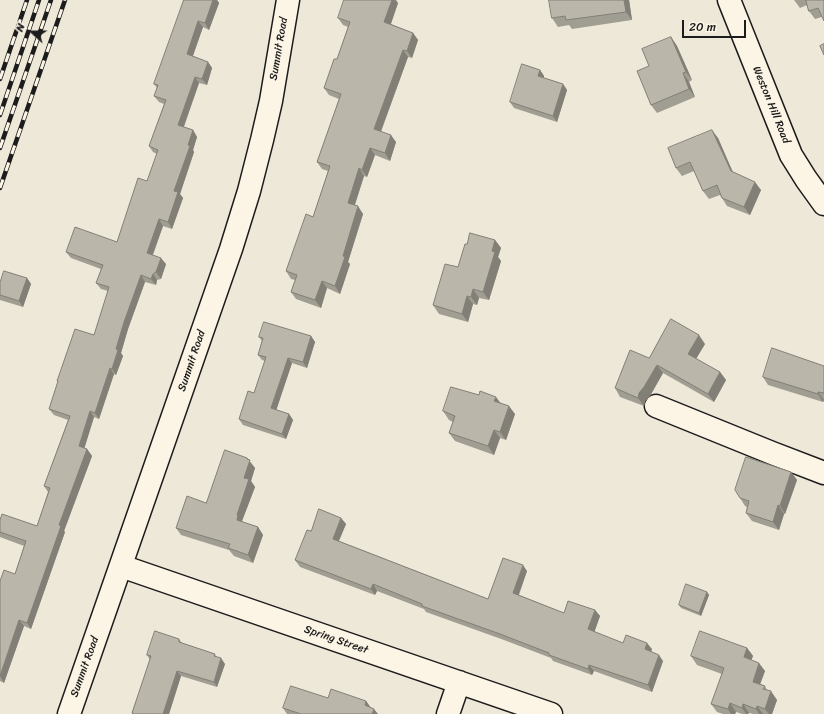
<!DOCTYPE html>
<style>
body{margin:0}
#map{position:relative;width:824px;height:714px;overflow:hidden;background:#eee8d9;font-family:Sriracha,sans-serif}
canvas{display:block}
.north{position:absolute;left:12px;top:12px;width:40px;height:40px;-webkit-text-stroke:3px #fcf5e5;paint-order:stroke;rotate:291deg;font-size:11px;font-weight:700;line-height:16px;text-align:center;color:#1c1c1c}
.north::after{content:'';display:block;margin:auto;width:14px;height:18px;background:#1c1c1c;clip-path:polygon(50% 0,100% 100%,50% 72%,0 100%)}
.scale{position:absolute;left:682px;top:20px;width:64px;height:18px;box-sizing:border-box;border:2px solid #1c1c1c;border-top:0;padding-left:5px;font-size:12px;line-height:14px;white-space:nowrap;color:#1c1c1c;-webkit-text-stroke:3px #fcf5e5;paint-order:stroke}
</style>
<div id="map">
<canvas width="824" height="714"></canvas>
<div class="north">N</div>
<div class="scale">20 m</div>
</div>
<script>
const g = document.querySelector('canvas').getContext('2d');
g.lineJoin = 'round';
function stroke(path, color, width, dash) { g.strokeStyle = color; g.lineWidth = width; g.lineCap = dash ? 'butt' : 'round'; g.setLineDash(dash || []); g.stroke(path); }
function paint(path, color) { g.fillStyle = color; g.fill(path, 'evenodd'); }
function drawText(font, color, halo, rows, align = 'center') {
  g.font = font + ' Sriracha,sans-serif'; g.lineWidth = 3; g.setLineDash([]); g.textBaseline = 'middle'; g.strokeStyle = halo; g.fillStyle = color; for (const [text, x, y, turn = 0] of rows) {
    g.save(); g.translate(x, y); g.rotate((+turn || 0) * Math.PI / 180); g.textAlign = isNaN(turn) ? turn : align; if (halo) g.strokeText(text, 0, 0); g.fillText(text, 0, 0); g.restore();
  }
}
const minor = new Path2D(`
 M729,0L791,155L806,179L824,204
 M656,406L772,453L824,473
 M121,566L551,714
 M69,714L231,249L249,191L262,140L271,101L288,0
 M448,714L459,682`);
const rail = new Path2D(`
 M0,79L27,0
 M0,115L39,0
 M0,148L51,0
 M0,188L65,0`);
const wall = new Path2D(`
 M184,0H217L219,3L209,30L203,27L193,56L208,62L212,68L207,85L199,83L184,127L193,130L197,137L193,150L194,152L180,194L183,198L172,229L163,226L153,255L166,264L161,279L157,280L156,285L145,282L128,329L121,353L123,356L116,375L114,374L99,419L94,417L84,448L87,449L92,456L64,531L65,532L31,629L24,626L4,683L0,681V581L15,574L24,546L0,537V520L37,526L48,492L44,486L68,420L54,415L49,409L58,382L57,381L94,335L108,291L101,289L96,283L101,269L71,258L66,252L117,242L147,181L157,154L153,152L149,146L164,104L159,102L154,96L157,88L154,84Z
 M629,0L632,20L572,29L569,25L558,27L552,18Z
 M794,0H824L822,17L815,19L809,11L807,5L800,8Z
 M398,3L391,24L413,33L418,40L412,58L408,57L381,132L396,142L390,161L375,155L367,177L364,176L355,205L363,214L348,262L350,264L340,294L327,288L321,308L296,299L291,292L295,280L291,279L286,271L313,217L328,171L322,169L317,162L339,99L329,95L324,88L337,59L348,27L343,25L338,18Z
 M671,37L677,46L692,80L689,82L695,97L657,113L651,105L649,66Z
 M540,70L544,76V78L563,84L567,90L557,122L514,108L510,102Z
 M718,138L733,172L761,190L750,215L727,206L722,198L720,195L709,199L703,191L694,171L682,176L676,168Z
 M495,240L501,248L498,257L501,261L489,300L479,298L477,305L473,304L468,322L439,314L433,305L458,267L467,244Z
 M27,278L31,284L23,307L0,300V283Z
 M311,336L315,342L307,368L292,363L276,410L289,414L293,420L286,439L243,425L239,419L254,393L265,361L262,360L258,355L262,341L259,337Z
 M705,344L696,359L720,372L726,380L714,402L663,373L650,396L645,401L644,406L620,397L615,388L649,358Z
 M824,366V401L823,402L768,385L763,377Z
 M499,402L515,414L506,440L500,438L494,455L455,441L449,433L453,422L449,420L443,411Z
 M247,458L255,468L251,481L255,487L242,521L243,522L258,527L263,535L253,563L234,556L229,550L181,535L176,528L206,503Z
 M791,472L797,480L785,514H784L779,530L752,521L746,513L747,507L745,506L740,498Z
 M341,518L346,524L339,541L488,599L527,571L519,595L564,613L595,610L600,616L594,632L623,643L652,649L651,652L663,661L652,692L594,671L592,675L553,661L551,658L504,640L426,612L424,609L377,591L375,595L300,567L295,560L311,531Z
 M707,592L709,595L701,616L681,608L679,605Z
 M179,639L182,643L215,654L216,657L225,664L217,687L181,676L169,714H132V713L150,660L147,655Z
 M747,648L753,656L751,660L765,671L760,684L765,686L767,690L777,700L772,714H753L749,713L748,714H742L736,712L735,714H723L717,712L711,704L722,674L697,665L691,656Z
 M328,698L366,701L371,708L378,714H287L283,708Z`);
const shadedWall = new Path2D(`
 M213,0H217L219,3L209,30L205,23Z
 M392,0H396L398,3L389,29L384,22Z
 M624,0H629L632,20L626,12Z
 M198,21L203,27L191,61L187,54Z
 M413,33L418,40L412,58L407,51Z
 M671,37L677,46L692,80L686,72Z
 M403,50L408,57L379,136L374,129Z
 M208,62L212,68L207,85L202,79Z
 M540,70L544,76L542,82L538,76Z
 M683,73L689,82L695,97L689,89Z
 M195,77L199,83L182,131L178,125Z
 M563,84L567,90L557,122L553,116Z
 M193,130L197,137L193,150L194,152L180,194L183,198L172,229L168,222L174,191L188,145Z
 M712,130L718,138L736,180L731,171Z
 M391,135L396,142L390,161L385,153Z
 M370,148L375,155L367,177L362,170Z
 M359,168L364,176L353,210L348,203Z
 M755,182L761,190L750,215L744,207Z
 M358,206L363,214L348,262L350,264L340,294L335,286L343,256Z
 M159,219L163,226L151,259L147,253Z
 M495,240L501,248L498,257L501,261L489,300L483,292L492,251Z
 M161,258L166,264L161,279L156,272Z
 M153,274L157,280L156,285L151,279Z
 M141,275L145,282L128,329L121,353L123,356L116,375L112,369L116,349L124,322Z
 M27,278L31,284L23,307L19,301Z
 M322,281L327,288L321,308L315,300Z
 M473,289L479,298L477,305L471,297Z
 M467,296L473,304L468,322L462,314Z
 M699,335L705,344L694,362L688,354Z
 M311,336L315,342L307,368L303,362Z
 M288,358L292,363L275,414L271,408Z
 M657,365L663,373L650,396L645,401L644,406L638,398L639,393Z
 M110,368L114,374L99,419L95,413Z
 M720,372L726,380L714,402L708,394Z
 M818,392L824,400L823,402L818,394Z
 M496,397L502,405L494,401Z
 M509,406L515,414L506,440L500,432Z
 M90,411L94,417L83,453L79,446Z
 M289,414L293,420L286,439L282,434Z
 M494,430L500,438L494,455L488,446Z
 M87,449L92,456L64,531L65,532L31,629L27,623L59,525Z
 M247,458L255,468L251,481L255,487L242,521L243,523L237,520V515L244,478Z
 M791,472L797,480L785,514L780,506Z
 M778,505L784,514L779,530L773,522Z
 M341,518L346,524L337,545L333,539Z
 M258,527L263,535L253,563L248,555Z
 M523,565L527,571L517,599L513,593Z
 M373,584L377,591L375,595L371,589Z
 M707,592L709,595L701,616L699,613Z
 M595,610L600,616L593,636L588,629Z
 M19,620L24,626L4,683L0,676Z
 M647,643L652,649L649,656L645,649Z
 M747,648L753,656L749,666L744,657Z
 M659,655L663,661L652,692L648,685Z
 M221,658L225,664L217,687L214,682Z
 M759,663L765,671L758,690L753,682Z
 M589,665L594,671L592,675L588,669Z
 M177,671L181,676L169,714H163Z
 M771,691L777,700L772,714H769L765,709Z
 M366,701L371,708L365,705Z
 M730,703L736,712L735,714H731L728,709Z
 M743,704L749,713L748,714H746L742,708Z
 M757,706L763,714H759L756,709Z
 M374,709L378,714H372Z`);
const building = new Path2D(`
 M184,0H213L205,23L198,21L187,54L208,62L202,79L195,77L178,125L193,130L188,145L190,146L174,191L178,192L168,222L159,219L147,253L161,258L156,272L153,274L151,279L141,275L124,322L116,349L118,350L112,369L110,368L95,413L90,411L79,446L87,449L59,525L61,526L27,623L19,620L0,676V581L4,570L15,574L26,541L0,532V520L2,514L37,526L50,488L44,486L70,416L49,409L58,381H57L75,329L94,335L109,287L96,283L103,265L66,252L75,227L117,242L138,178L147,181L158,150L149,146L166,100L154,96L158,85L154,84Z
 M344,0H392L384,22L413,33L407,51L403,50L374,129L391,135L385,153L370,148L362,170L359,168L348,203L358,206L343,256L345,257L335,286L322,281L315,300L291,292L297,275L286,271L306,214L313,217L330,166L317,162L341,94L324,88L334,59H337L350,22L338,18Z
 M549,0H624L626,12L566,20L565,16L552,18Z
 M806,0H824V21L818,8L809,11Z
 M671,37L686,72L683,73L689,89L651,105L637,71L649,66L642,49Z
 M824,44V55L820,46Z
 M522,64L540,70L538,76L563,84L553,116L510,102Z
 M712,130L731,171L755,182L744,207L722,198L717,185L703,191L690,162L676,168L668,148Z
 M470,233L495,240L492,251L495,252L483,292L473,289L471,297L467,296L462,314L433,305L445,264L458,267L465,244H467Z
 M4,271L27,278L19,301L0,295V283Z
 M671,319L699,335L688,354L720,372L708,394L657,365L644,387L639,393L638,398L615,388L630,350L649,358Z
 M264,322L311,336L303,362L288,358L271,408L289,414L282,434L239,419L248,391L254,393L266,357L258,355L263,338L259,337Z
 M772,348L824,366V393L818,392V394L763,377Z
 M451,387L479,395L480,391L496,397L494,401L509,406L500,432L494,430L488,446L449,433L455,416L443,411Z
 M225,450L247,458V459L250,460L244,478L249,479L237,515H238L237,520L258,527L248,555L228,548L230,544L176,528L187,496L206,503Z
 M746,457L791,472L780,506L778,505L773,522L746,513L749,501L740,498L735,490Z
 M319,509L341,518L333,539L488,599L503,558L523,565L513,593L564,613L568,601L595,610L588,629L623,643L626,635L647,643L645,649L659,655L648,685L589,665L588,669L549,655V653L500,634L422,606V604L373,584L371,589L295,560L307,530L311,531Z
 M686,584L707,592L699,613L679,605Z
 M155,631L179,639V642L215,654L214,656L221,658L214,682L177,671L163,714H134L132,713L151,656L147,655Z
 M700,631L747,648L744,657L759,663L753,682L765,686L763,689L771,691L765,709L757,706L756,709L743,704L742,708L730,703L728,709L711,704L724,668L691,656Z
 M291,686L328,698L331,689L366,701L365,705L374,709L372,714H301L283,708Z`);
const streetNames = [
 ["Summit Road",279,49,-80],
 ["Weston Hill Road",771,105,68],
 ["Summit Road",192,361,-71],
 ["Spring Street",336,640,19],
 ["Summit Road",85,667,-70]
];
stroke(minor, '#1c1c1c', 25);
stroke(minor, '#fcf5e5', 22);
stroke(rail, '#1c1c1c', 4.5);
stroke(rail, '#fcf5e5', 3, [9]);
paint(wall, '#a09d92');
paint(shadedWall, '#827f77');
paint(building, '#bab6aa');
stroke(building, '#827f77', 1);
drawText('11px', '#1c1c1c', '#fcf5e5', streetNames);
</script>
